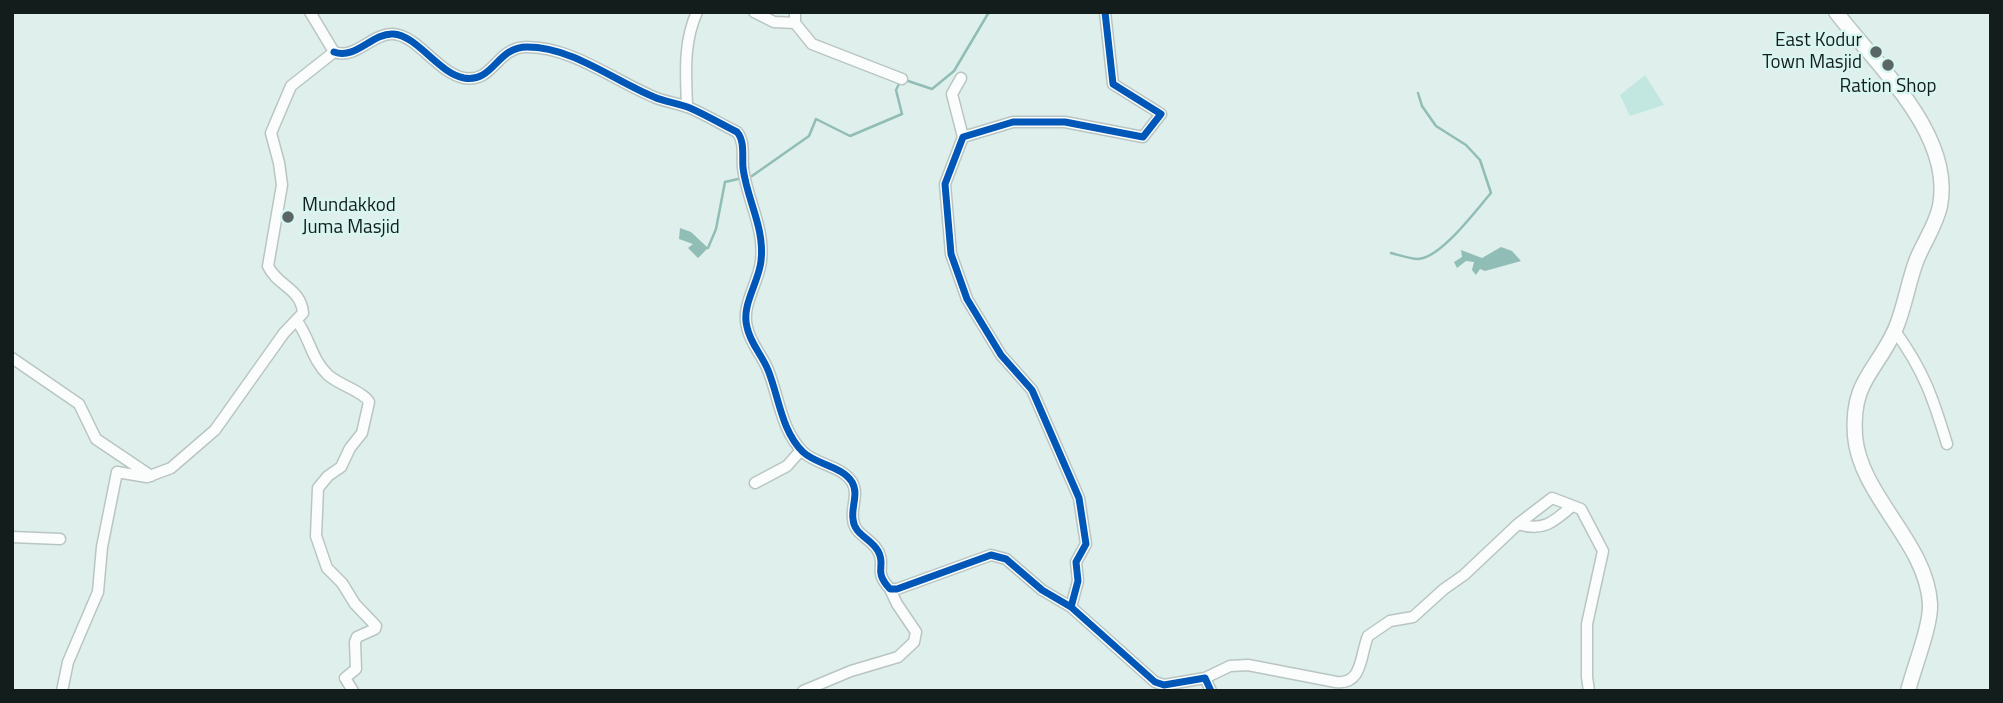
<!DOCTYPE html>
<style>
body{margin:0}
#map{position:relative;width:2003px;height:703px;overflow:hidden;background:#dfefec;font-family:"Titillium Web",sans-serif}
canvas{display:block}
.frame{position:absolute;inset:0;border:14px solid #131d1c;pointer-events:none}
</style>
<div id="map">
<canvas width="2003" height="703"></canvas>
<div class="frame"></div>
</div>
<script>
const g = document.querySelector('canvas').getContext('2d');
g.lineJoin = 'round';
function paint(path, color) { g.fillStyle = color; g.fill(path, 'evenodd'); }
function stroke(path, color, width, dash) { g.strokeStyle = color; g.lineWidth = width; g.lineCap = dash ? 'butt' : 'round'; g.setLineDash(dash || []); g.stroke(path); }
function drawText(font, color, halo, rows, align = 'center') {
  g.font = font + ' "Titillium Web",sans-serif'; g.lineWidth = 5; g.setLineDash([]); g.textBaseline = 'middle'; g.strokeStyle = halo; g.fillStyle = color; for (const [text, x, y, turn = 0] of rows) {
    g.save(); g.translate(x, y); g.rotate((+turn || 0) * Math.PI / 180); g.textAlign = isNaN(turn) ? turn : align; if (halo) g.strokeText(text, 0, 0); g.fillText(text, 0, 0); g.restore();
  }
}
const green = new Path2D(`
 M1645,75L1664,105L1630,116L1620,95Z`);
const water = new Path2D(`
 M680,228L691,232L708,248L698,258L688,248L693,244L679,239Z
 M1501,247L1512,251L1521,261L1485,271L1480,269L1476,275L1472,270L1474,262L1466,261L1457,268L1454,262L1462,257L1461,250L1482,258Z`);
const stream = new Path2D(`
 M905,80L932,89L954,71L989,12
 M752,176L809,136L816,119L850,136L902,114L896,90L900,82
 M708,248L716,229L725,182L738,179
 M1391,253C1399,255 1410,259 1418,259C1441,258 1476,210 1491,193L1480,160L1466,145L1436,126L1422,106L1418,93`);
const minor = new Path2D(`
 M754,12L774,22L795,23
 M795,12V23L812,44L902,79
 M334,52C356,60 372,33 393,34C417,35 438,73 464,78C494,83 496,47 527,47C572,47 613,80 654,97C665,102 678,103 690,108C706,115 721,124 737,132C745,141 742,156 743,168C747,200 765,228 761,261C759,282 741,305 747,327C750,343 762,355 768,370C779,397 781,430 803,452C817,465 842,466 852,482C859,494 851,507 853,519C854,535 871,538 878,551C887,567 872,569 890,589H897L991,555L1006,559L1042,590L1071,607L1155,682L1164,685L1205,678L1211,691
 M961,78L952,94L963,137
 M687,107C686,74 683,43 697,12
 M297,321C310,339 312,360 328,375C339,385 364,392 369,402L362,433L350,448L341,467L328,476L318,488L316,536L327,568L342,583L355,604L376,626L375,629L357,637L355,642L356,669L345,678L353,691
 M1895,331C1924,371 1933,398 1947,444
 M12,358L79,404L96,439L151,476
 M755,483L787,466L801,450
 M1518,524C1543,532 1554,522 1572,506
 M12,537L60,539
 M1071,607L1078,581L1076,562L1086,544L1079,498L1032,390L1001,355L967,299L951,254L945,184L963,137L1013,122H1065L1143,137L1161,114L1113,84L1105,12
 M1205,678L1230,666L1248,665L1336,682C1363,685 1360,655 1368,636L1390,621L1413,617L1444,589L1464,575L1518,524L1552,498L1581,509L1603,551L1587,624V677L1589,691
 M62,691L68,662L98,592L102,547L117,472L147,477L171,468L215,430L284,333L303,313C301,288 277,286 268,266L282,185L279,163L271,133L291,86L334,52L310,12
 M803,691L851,671L898,657L914,642L916,632L897,604L890,589`);
const major = new Path2D(`
 M1836,12C1876,65 1954,134 1940,206C1936,225 1924,242 1917,259C1908,282 1905,307 1895,330C1876,372 1851,381 1855,436C1860,496 1927,543 1930,604C1931,626 1914,667 1908,691`);
const cycleway = new Path2D(`
 M334,52C356,60 372,33 393,34C417,35 438,73 464,78C494,83 496,47 527,47C572,47 613,80 654,97C665,102 678,103 690,108C706,115 721,124 737,132C745,141 742,156 743,168C747,200 765,228 761,261C759,282 741,305 747,327C750,343 762,355 768,370C779,397 781,430 803,452C817,465 842,466 852,482C859,494 851,507 853,519C854,535 871,538 878,551C887,567 872,569 890,589H897L991,555L1006,559L1042,590L1071,607L1155,682L1164,685L1205,678L1211,691
 M1071,607L1078,581L1076,562L1086,544L1079,498L1032,390L1001,355L967,299L951,254L945,184L963,137L1013,122H1065L1143,137L1161,114L1113,84L1105,12`);
const markers = [
 [1876,52,7,"#5a6665"],
 [1888,65,7,"#5a6665"],
 [288,217,7,"#5a6665"]
];
const poiNames = [
 ["East Kodur",1862,41],
 ["Town Masjid",1862,63],
 ["Ration Shop",1888,87,"center"],
 ["Mundakkod",302,206,"left"],
 ["Juma Masjid",302,228,"left"]
];
paint(green, '#c1e7e0');
paint(water, '#90bdb5');
stroke(stream, '#90bdb5', 2.5);
stroke(minor, '#b9c5c3', 13);
stroke(major, '#b9c5c3', 17);
stroke(minor, '#fafdfc', 10);
stroke(major, '#fafdfc', 14);
stroke(cycleway, '#0057b8', 7);
for (const [x, y, r, color] of markers) { const dot = new Path2D(); dot.arc(x, y, r, 0, 2 * Math.PI); g.fillStyle = color; g.fill(dot); stroke(dot, '#d9f5f0', 2.5); }
drawText('19px', '#131d1c', '#d9f5f0', poiNames, 'right');
</script>
